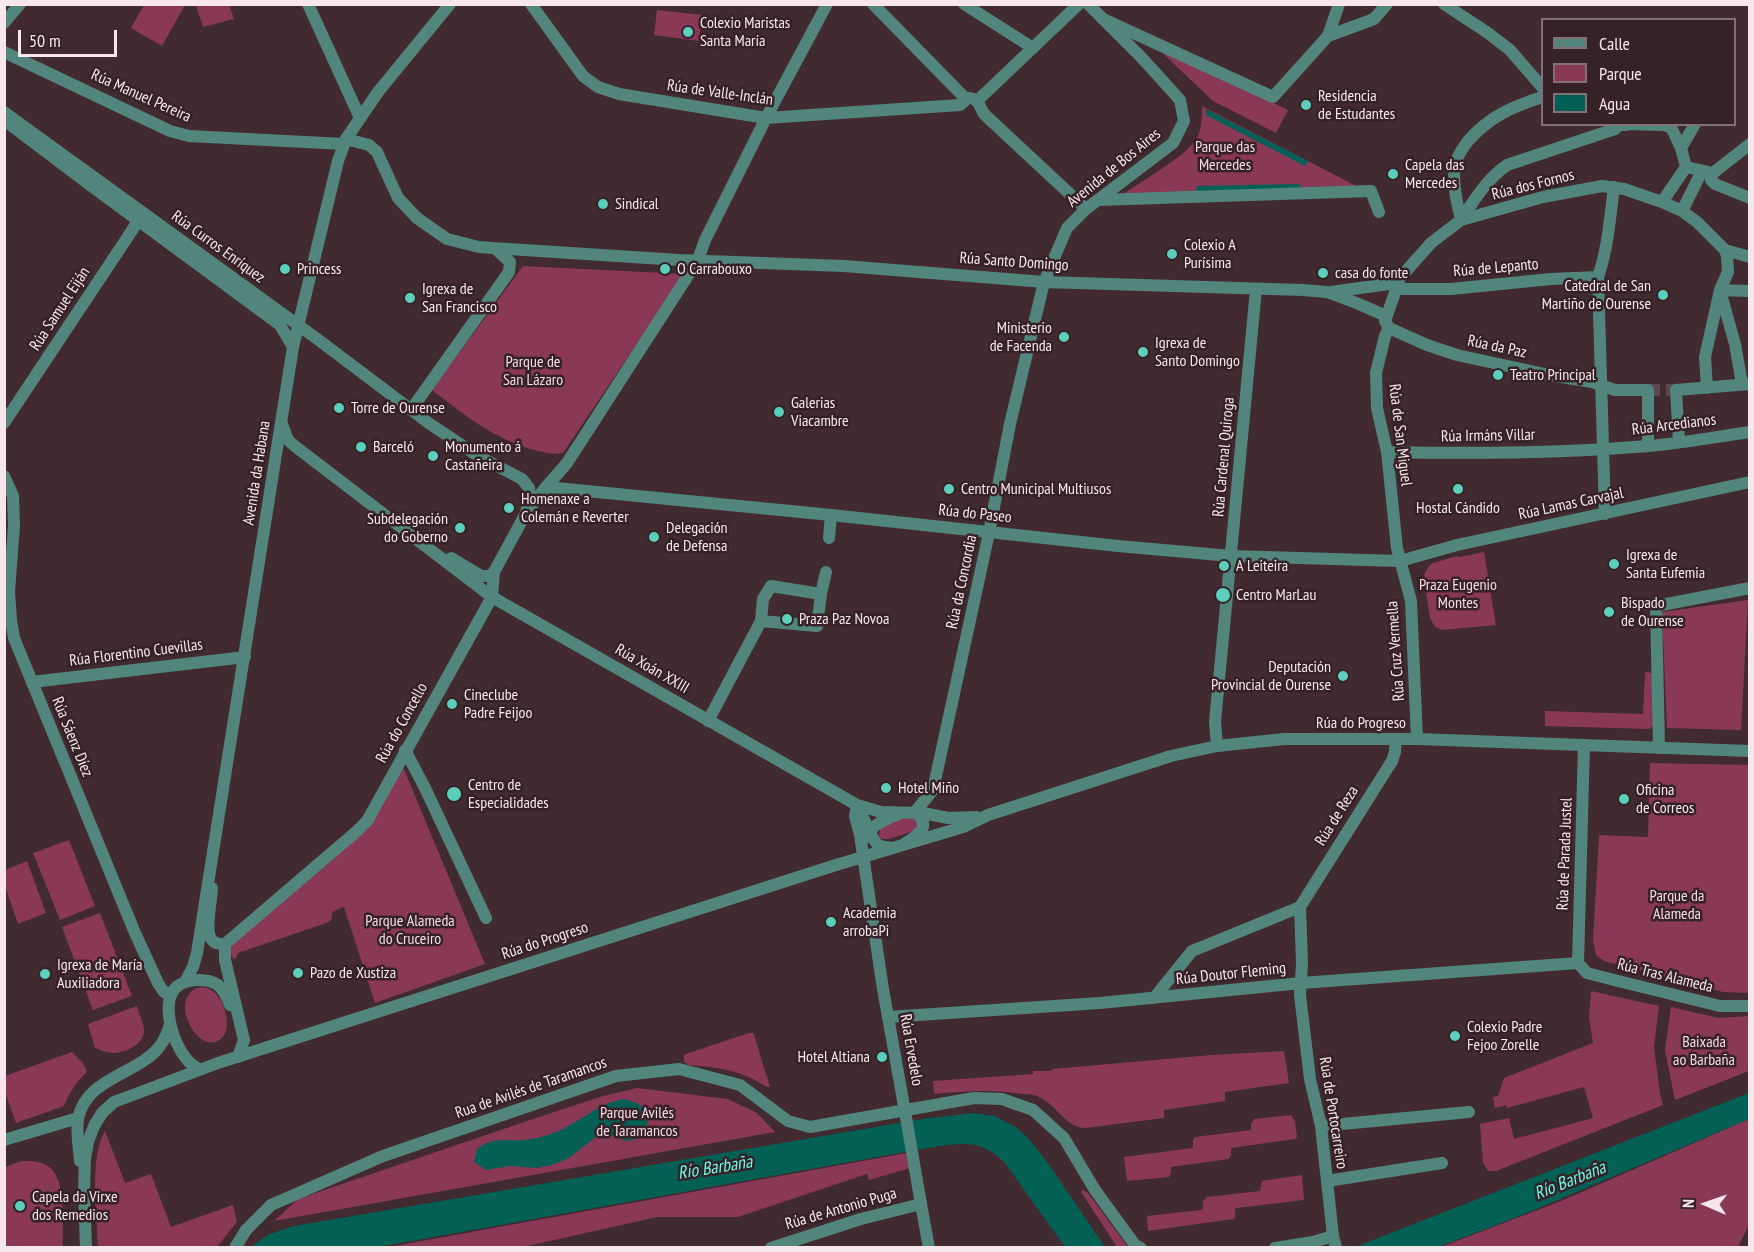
<!DOCTYPE html>
<meta charset="utf-8">
<style>
body{margin:0}
#map{position:relative;width:1754px;height:1252px;overflow:hidden;background:#412b31;font-family:"PT Sans Narrow",sans-serif}
canvas{display:block}
.frame{position:absolute;inset:0;border:6px solid #f7e7ec;pointer-events:none}
.legend{position:absolute;left:1541px;top:18px;width:195px;height:108px;box-sizing:border-box;background:#362127;border:2px solid #837076;margin:0;padding:8px 10px;list-style:none;font-size:18px;color:#f7e7ec}
.legend li{display:flex;align-items:center;gap:12px;height:30px}
.legend b{width:30px;border:2px solid #837076}
.north{position:absolute;left:1676px;top:1174px;width:60px;height:60px;-webkit-text-stroke:4px #362127;paint-order:stroke;rotate:272deg;font-size:16px;font-weight:700;line-height:24px;text-align:center;color:#f7e7ec}
.north::after{content:'';display:block;margin:auto;width:21px;height:27px;background:#f7e7ec;clip-path:polygon(50% 0,100% 100%,50% 72%,0 100%)}
.scale{position:absolute;left:18px;top:30px;width:99px;height:27px;box-sizing:border-box;border:3px solid #f7e7ec;border-top:0;padding-left:8px;font-size:18px;line-height:21px;white-space:nowrap;color:#f7e7ec;-webkit-text-stroke:4px #362127;paint-order:stroke}
</style>
<div id="map">
<canvas width="1754" height="1252"></canvas>
<div class="frame"></div>
<ul class="legend">
<li><b style="height:8px;background:#52867d"></b>Calle</li>
<li><b style="height:16px;background:#893856"></b>Parque</li>
<li><b style="height:16px;background:#036055"></b>Agua</li>
</ul>
<div class="north">N</div>
<div class="scale">50 m</div>
</div>
<script>
const g = document.querySelector('canvas').getContext('2d');
g.lineJoin = 'round';
function paint(path, color) { g.fillStyle = color; g.fill(path, 'evenodd'); }
function stroke(path, color, width, dash) { g.strokeStyle = color; g.lineWidth = width; g.lineCap = dash ? 'butt' : 'round'; g.setLineDash(dash || []); g.stroke(path); }
function drawText(font, color, halo, rows, align = 'center') {
  g.font = font + ' "PT Sans Narrow",sans-serif'; g.lineWidth = 5; g.setLineDash([]); g.textBaseline = 'middle'; g.strokeStyle = halo; g.fillStyle = color; for (const [text, x, y, turn = 0] of rows) {
    g.save(); g.translate(x, y); g.rotate((+turn || 0) * Math.PI / 180); g.textAlign = isNaN(turn) ? turn : align; if (halo) g.strokeText(text, 0, 0); g.fillText(text, 0, 0); g.restore();
  }
}
const green = new Path2D(`
 M144,5H185L162,46L131,28Z
 M196,5H229L234,19L203,27Z
 M657,10L702,15L699,41L654,35Z
 M1154,45L1288,110L1276,133L1213,101Z
 M1202,106L1360,188L1122,195C1139,183 1189,154 1197,138C1202,128 1202,116 1202,106Z
 M523,266L684,274L563,453C552,455 542,452 531,449C491,437 465,415 432,390Z
 M1484,552L1496,625L1442,630L1435,627L1430,618L1424,580L1425,573L1429,566L1433,563L1457,556L1460,557Z
 M1748,600L1741,730L1667,728L1662,612Z
 M1645,672L1654,673L1653,725L1650,729L1545,726V711L1643,714Z
 M1650,763L1749,765V993L1723,992L1604,961L1596,955L1593,940L1599,835L1648,837Z
 M403,767L485,964L375,1003L344,907L332,912V918L329,922L238,953L236,958L233,959L230,952L231,945L328,863Z
 M913,818L917,821L918,826L914,831L889,839H882L879,836C880,819 900,819 913,818Z
 M69,840L95,906L60,920L33,853Z
 M27,861L46,913L18,924L5,886V870Z
 M100,913L132,996L93,1010L62,927Z
 M202,987C207,988 211,989 215,993C225,1002 233,1029 221,1039C197,1058 165,993 202,987Z
 M1591,991L1659,1006L1654,1047L1660,1094L1663,1105L1496,1171H1488L1483,1163L1480,1124L1509,1118L1514,1139L1593,1118L1584,1087L1507,1108L1506,1105L1495,1108L1493,1097L1498,1096L1504,1078L1593,1043L1589,1017Z
 M137,1006C139,1013 143,1022 144,1029C145,1044 126,1053 113,1053C107,1053 101,1050 95,1048L88,1024Z
 M1671,1007L1719,1018L1749,1016V1071L1675,1100L1665,1050Z
 M749,1033H753L754,1035L770,1087H767C743,1071 717,1067 688,1065L684,1061V1055L686,1054Z
 M1284,1051L1289,1083L1225,1092V1101L1164,1110V1118L1086,1128C1065,1128 1056,1103 1037,1096C1032,1094 1027,1094 1023,1094C993,1089 964,1091 934,1094L933,1081L1033,1074V1071H1051L1052,1069L1212,1055Z
 M72,1052L83,1063L87,1072C76,1082 70,1092 64,1106L16,1123L5,1092V1076Z
 M637,1088L728,1099L757,1113L775,1132L274,1221L298,1199L536,1118L603,1096Z
 M1291,1115L1295,1121L1297,1137L1295,1139L1231,1148V1155L1229,1159L1171,1167V1173L1169,1177L1127,1181L1124,1157L1193,1148V1140L1195,1137L1251,1130V1124L1254,1119Z
 M1749,1119V1225L1738,1247L1438,1248L1559,1202Z
 M105,1131L125,1183L151,1174L171,1227L233,1205L237,1222L217,1247H98C97,1217 89,1156 105,1131Z
 M907,1153L910,1168L869,1180L867,1174L738,1217H657L523,1247L383,1248Z
 M22,1161C32,1161 41,1161 49,1167C67,1180 62,1226 63,1247H5V1167Z
 M1302,1175L1304,1200L1237,1208L1235,1209V1218L1233,1219L1148,1231L1147,1216L1201,1210L1203,1208V1201L1207,1197L1260,1191L1262,1181Z
 M1083,1190L1088,1193L1128,1247H1117L1081,1192Z`);
const water = new Path2D(`
 M1206,109L1308,161L1305,166L1206,115Z
 M1300,184V190L1196,192L1197,186Z
 M1749,1093V1119L1522,1215L1438,1247H1355Z
 M623,1099C636,1101 652,1108 647,1125C646,1129 642,1134 639,1138L627,1141L608,1134L598,1135L569,1158L551,1165L537,1168L510,1166L486,1170L474,1162L477,1149C493,1136 507,1142 525,1140C533,1139 541,1137 548,1135C575,1127 595,1104 623,1099Z
 M973,1113L995,1116L1017,1128L1028,1138L1048,1163L1105,1247H1065L1005,1163C980,1137 959,1144 927,1148L378,1247L250,1248L267,1235L294,1226L923,1119Z`);
const pedestrianTunnel = new Path2D(`
 M1648,390H1676`);
const pedestrian = new Path2D(`
 M531,4L583,76L598,87L619,94L766,118L960,105L968,98C980,98 979,107 984,114L1086,209
 M873,4L966,99
 M1444,4L1488,33L1510,50L1542,87
 M977,101L1079,4
 M1626,124L1663,125L1671,127L1681,148
 M346,139L369,145L377,152L398,198L417,218L447,239L479,247L493,248L497,250L510,262L509,272L411,410
 M1750,144L1713,173L1711,180L1715,184L1750,198
 M1686,167L1681,148L1695,124
 M1098,200L1371,191L1379,212
 M1662,202L1686,167L1713,173
 M1682,211L1702,171
 M1461,220C1474,200 1487,179 1507,165L1615,129L1619,125H1626
 M1461,220C1457,203 1452,183 1455,165C1457,156 1462,149 1468,141C1490,116 1512,107 1542,97
 M493,248L679,260L844,266L1044,282L1303,290L1327,292L1359,304L1386,316
 M1400,278L1431,243L1461,220L1543,197L1602,186L1624,189L1662,202L1682,211L1697,222L1725,250L1750,257
 M1396,289H1451L1551,279L1598,277
 M1720,290L1750,291
 M1331,292L1389,284L1400,278L1385,321L1389,328L1385,336L1376,373L1377,408L1387,452L1397,548L1411,601L1417,739
 M1721,294L1735,344L1742,384
 M1389,328L1427,345L1457,355L1549,375L1592,382L1615,390H1648V446
 M1707,388L1705,357L1720,290L1728,272L1727,256L1725,250
 M1679,442L1676,390L1750,384
 M1387,452C1475,454 1562,453 1649,446C1683,443 1716,437 1750,432
 M546,487L831,515L1118,546L1231,556L1400,561L1457,545L1750,482
 M526,513L546,487L567,463L698,260L705,240L766,118L827,4
 M1605,514L1598,277C1608,248 1610,217 1614,187
 M829,538L831,515
 M761,621L817,626L821,594L826,572
 M32,682L245,657
 M708,721L761,621L763,599L771,586L821,594
 M1217,746L1215,722L1256,289
 M1659,748L1656,606L1750,588
 M405,750L425,788L486,918
 M915,812L933,790L989,533L1010,424L1044,282L1067,228L1086,209L1173,143L1184,121L1180,100L1142,58L1088,4
 M4,1140L78,1118`);
const minor = new Path2D(`
 M308,4L360,118
 M964,4L1033,48
 M1103,19L1273,97L1328,36L1339,4
 M4,23L20,4
 M1328,36L1374,19L1387,4
 M4,52L170,131L189,136L344,144
 M4,120L90,185L280,325L293,347
 M4,423L131,232L136,224L138,215
 M864,839C872,824 886,819 901,813
 M904,844C918,836 933,826 915,812
 M212,888C212,899 204,932 212,940C215,944 220,944 225,944
 M1578,963L1584,745
 M1578,963L1587,973L1618,981L1720,1006H1750
 M1154,998L1192,951L1300,907
 M888,1017L1100,1003L1301,983L1578,963
 M1321,1126L1469,1112
 M1327,1181L1442,1163
 M235,1248L246,1230L271,1205L383,1156L616,1076L679,1069L740,1085L788,1121L810,1127L974,1098L1002,1099L1033,1110L1064,1138L1095,1190L1135,1245L1141,1248
 M771,1248L861,1219L921,1204
 M1275,1248L1313,1242L1333,1236
 M1336,1248L1333,1236L1321,1126L1310,1079L1300,995L1302,963L1300,907L1392,761L1395,752L1396,739`);
const tertiary = new Path2D(`
 M4,112L316,338L430,424L478,456L522,479L529,488L530,494L526,513L494,572L492,597L367,821L357,831L225,944V960L244,1040L238,1057
 M282,424L288,440L296,447L492,597L857,805L881,812L923,813L948,818L977,817
 M4,476L13,496L14,526L9,592L11,620L14,638L135,933L158,983L164,992L170,995
 M451,558L481,576H490L494,572
 M857,805L855,816L860,835L883,989L904,1106
 M857,805L874,840L879,846L891,848
 M185,982L193,967L197,953L293,347L338,161L346,139L378,92L450,4
 M200,1069C179,1063 161,1013 172,993C179,978 206,977 218,985C224,990 227,997 230,1005
 M80,1161C79,1147 76,1132 78,1119C86,1077 138,1075 160,1046C165,1039 168,1032 170,1024
 M921,1204L929,1248
 M86,1248L84,1190L85,1159L88,1142L94,1126L102,1113L114,1102L218,1063L836,865L963,827L988,815L1171,756L1217,746L1284,739H1417L1750,751`);
const tertiaryBridge = new Path2D(`
 M904,1106L921,1204`);
const markers = [
 [688,32,6,"#5bcebc"],
 [1306,105,6,"#5bcebc"],
 [1393,174,6,"#5bcebc"],
 [603,204,6,"#5bcebc"],
 [1172,254,6,"#5bcebc"],
 [285,269,6,"#5bcebc"],
 [665,269,6,"#5bcebc"],
 [1323,273,6,"#5bcebc"],
 [1663,295,6,"#5bcebc"],
 [410,298,6,"#5bcebc"],
 [1064,337,6,"#5bcebc"],
 [1143,352,6,"#5bcebc"],
 [1498,375,6,"#5bcebc"],
 [339,408,6,"#5bcebc"],
 [779,412,6,"#5bcebc"],
 [361,447,6,"#5bcebc"],
 [433,456,6,"#5bcebc"],
 [949,489,6,"#5bcebc"],
 [1458,489,6,"#5bcebc"],
 [509,508,6,"#5bcebc"],
 [460,528,6,"#5bcebc"],
 [654,537,6,"#5bcebc"],
 [1614,564,6,"#5bcebc"],
 [1224,566,6,"#5bcebc"],
 [1223,595,8,"#5bcebc"],
 [1609,612,6,"#5bcebc"],
 [787,619,6,"#5bcebc"],
 [1343,676,6,"#5bcebc"],
 [452,704,6,"#5bcebc"],
 [886,788,6,"#5bcebc"],
 [454,794,8,"#5bcebc"],
 [1624,799,6,"#5bcebc"],
 [831,922,6,"#5bcebc"],
 [298,973,6,"#5bcebc"],
 [45,974,6,"#5bcebc"],
 [1455,1036,6,"#5bcebc"],
 [882,1057,6,"#5bcebc"],
 [20,1206,6,"#5bcebc"]
];
const poiNames = [
 ["Colexio Maristas",700,23],
 ["Santa María",700,41],
 ["Residencia",1318,96],
 ["de Estudantes",1318,114],
 ["Capela das",1405,165],
 ["Mercedes",1405,183],
 ["Sindical",615,204],
 ["Colexio A",1184,245],
 ["Purísima",1184,263],
 ["Princess",297,269],
 ["O Carrabouxo",677,269],
 ["casa do fonte",1335,273],
 ["Catedral de San",1651,286,"right"],
 ["Martiño de Ourense",1651,304,"right"],
 ["Igrexa de",422,289],
 ["San Francisco",422,307],
 ["Ministerio",1052,328,"right"],
 ["de Facenda",1052,346,"right"],
 ["Igrexa de",1155,343],
 ["Santo Domingo",1155,361],
 ["Teatro Principal",1510,375],
 ["Galerias",791,403],
 ["Viacambre",791,421],
 ["Torre de Ourense",351,408],
 ["Barceló",373,447],
 ["Monumento á",445,447],
 ["Castañeira",445,465],
 ["Centro Municipal Multiusos",961,489],
 ["Homenaxe a",521,499],
 ["Colemán e Reverter",521,517],
 ["Hostal Cándido",1458,508,"center"],
 ["Subdelegación",448,519,"right"],
 ["do Goberno",448,537,"right"],
 ["Delegación",666,528],
 ["de Defensa",666,546],
 ["Igrexa de",1626,555],
 ["Santa Eufemia",1626,573],
 ["A Leiteira",1236,566],
 ["Centro MarLau",1236,595],
 ["Bispado",1621,603],
 ["de Ourense",1621,621],
 ["Praza Paz Novoa",799,619],
 ["Deputación",1331,667,"right"],
 ["Provincial de Ourense",1331,685,"right"],
 ["Cineclube",464,695],
 ["Padre Feijoo",464,713],
 ["Centro de",468,785],
 ["Especialidades",468,803],
 ["Hotel Miño",898,788],
 ["Oficina",1636,790],
 ["de Correos",1636,808],
 ["Academia",843,913],
 ["arrobaPi",843,931],
 ["Igrexa de María",57,965],
 ["Auxiliadora",57,983],
 ["Pazo de Xustiza",310,973],
 ["Colexio Padre",1467,1027],
 ["Fejoo Zorelle",1467,1045],
 ["Hotel Altiana",870,1057,"right"],
 ["Capela da Virxe",32,1197],
 ["dos Remedios",32,1215]
];
const streetNames = [
 ["Rúa de Valle-Inclán",720,93,8],
 ["Rúa Manuel Pereira",141,96,24],
 ["Avenida de Bos Aires",1114,168,-39],
 ["Rúa dos Fornos",1533,185,-14],
 ["Rúa Curros Enríquez",218,247,36],
 ["Rúa Santo Domingo",1014,262,4],
 ["Rúa de Lepanto",1496,268,-5],
 ["Rúa Samuel Eiján",60,309,-57],
 ["Rúa da Paz",1497,347,12],
 ["Rúa Arcedianos",1674,425,-7],
 ["Rúa de San Miguel",1400,435,83],
 ["Rúa Irmáns Villar",1488,436,-1],
 ["Rúa Cardenal Quiroga",1224,457,-85],
 ["Avenida da Habana",257,473,-81],
 ["Rúa Lamas Carvajal",1571,504,-12],
 ["Rúa do Paseo",975,514,6],
 ["Rúa da Concordia",962,582,-78],
 ["Rúa Cruz Vermella",1396,651,-94],
 ["Rúa Florentino Cuevillas",136,653,-7],
 ["Rúa Xoán XXIII",652,669,30],
 ["Rúa do Concello",402,723,-61],
 ["Rúa do Progreso",1361,723],
 ["Rúa Sáenz Díez",72,737,68],
 ["Rúa de Reza",1337,816,-58],
 ["Rúa de Parada Justel",1565,854,-88],
 ["Rúa do Progreso",545,941,-18],
 ["Rúa Doutor Fleming",1231,974,-6],
 ["Rúa Tras Alameda",1665,976,14],
 ["Rúa Ervedelo",911,1050,80],
 ["Rua de Avilés de Taramancos",531,1088,-19],
 ["Rúa de Portocarreiro",1333,1113,81],
 ["Rúa de Antonio Puga",841,1209,-16]
];
const parkNames = [
 ["Parque das",1225,147],
 ["Mercedes",1225,165],
 ["Parque de",533,362],
 ["San Lázaro",533,380],
 ["Praza Eugenio",1458,585],
 ["Montes",1458,603],
 ["Parque da",1677,896],
 ["Alameda",1677,914],
 ["Parque Alameda",410,921],
 ["do Cruceiro",410,939],
 ["Baixada",1704,1042],
 ["ao Barbaña",1704,1060],
 ["Parque Avilés",637,1113],
 ["de Taramancos",637,1131]
];
const waterNames = [
 ["Río Barbaña",715,1168,-9],
 ["Río Barbaña",1570,1181,-22]
];
paint(green, '#893856');
paint(water, '#036055');
stroke(pedestrianTunnel, '#5c474d', 12, [12, 6]);
stroke(pedestrian, '#52867d', 12);
stroke(minor, '#52867d', 12);
stroke(tertiary, '#52867d', 12);
stroke(tertiaryBridge, '#52867d', 12);
for (const [x, y, r, color] of markers) { const dot = new Path2D(); dot.arc(x, y, r, 0, 2 * Math.PI); g.fillStyle = color; g.fill(dot); stroke(dot, '#362127', 2); }
drawText('16px', '#f7e7ec', '#362127', poiNames, 'left');
drawText('16px', '#f7e7ec', '#362127', streetNames);
drawText('16px', '#f7dbe3', '#362127', parkNames);
drawText('italic 18px', '#6bfae4', '#362127', waterNames);
</script>
